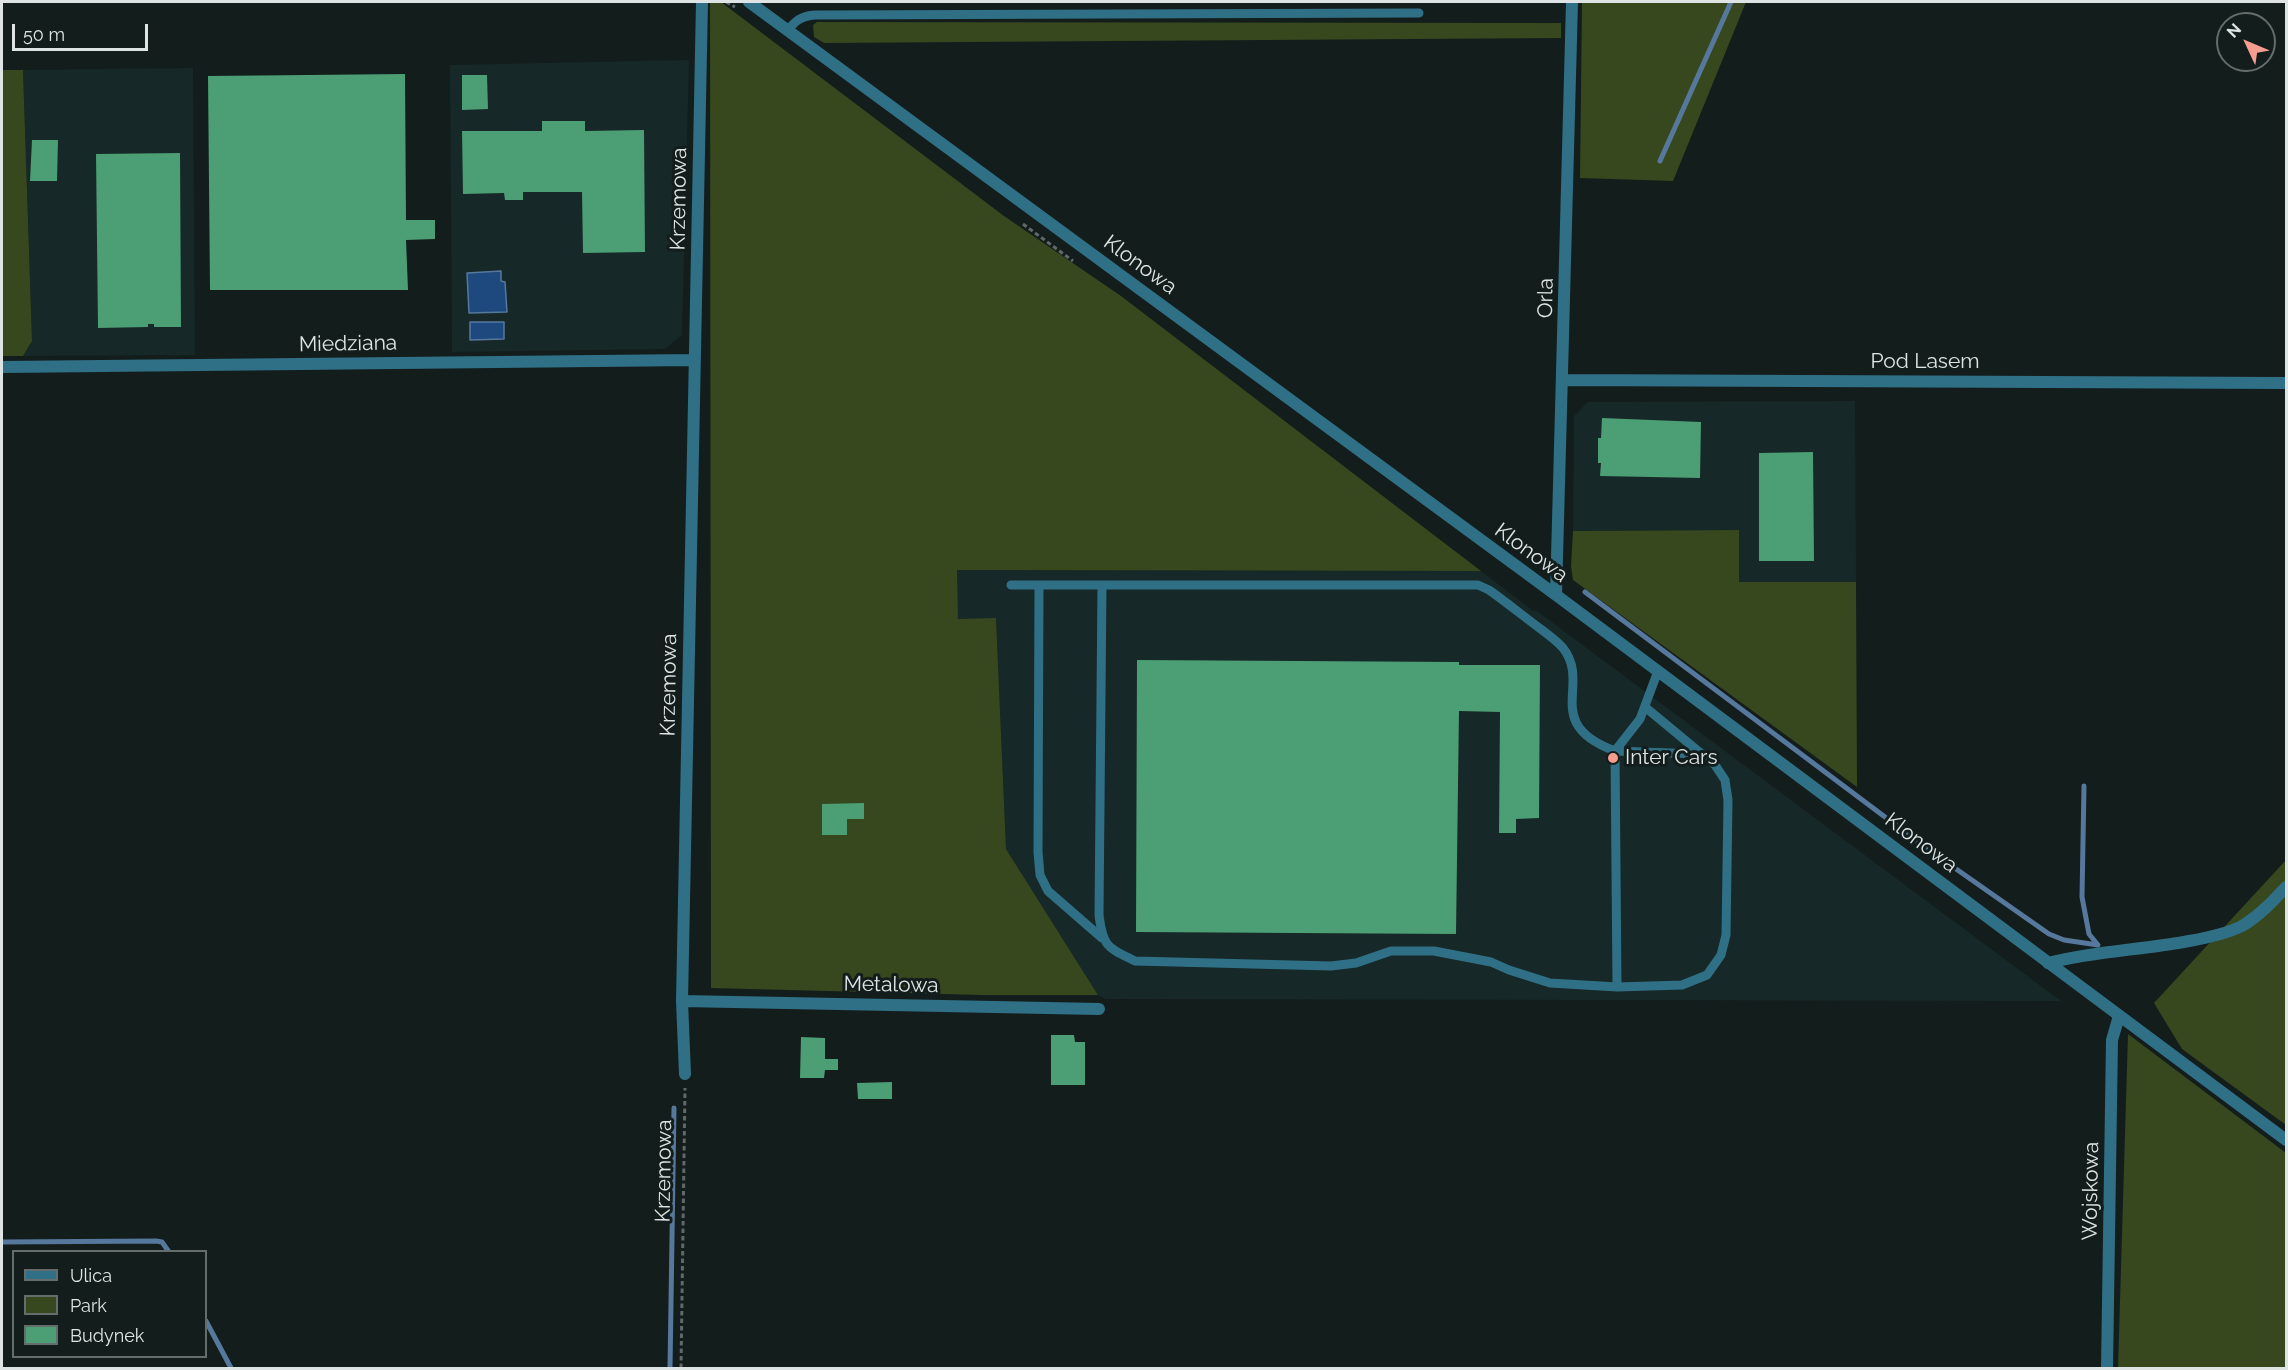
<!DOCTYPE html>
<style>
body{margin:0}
#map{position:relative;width:2288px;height:1370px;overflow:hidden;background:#131d1c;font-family:Raleway,sans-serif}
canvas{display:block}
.frame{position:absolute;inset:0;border:3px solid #dde4e3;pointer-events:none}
.legend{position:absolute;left:12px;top:1250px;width:195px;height:108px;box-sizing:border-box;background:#131d1c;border:2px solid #646d6c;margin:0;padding:8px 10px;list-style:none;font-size:18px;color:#dde4e3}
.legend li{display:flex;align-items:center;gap:12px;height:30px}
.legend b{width:30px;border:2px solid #646d6c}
.north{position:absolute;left:2216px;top:12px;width:60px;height:60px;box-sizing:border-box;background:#131d1c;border:2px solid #646d6c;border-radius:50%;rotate:314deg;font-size:16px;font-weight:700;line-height:24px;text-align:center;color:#dde4e3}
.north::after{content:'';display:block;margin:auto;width:21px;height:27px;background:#f59d8e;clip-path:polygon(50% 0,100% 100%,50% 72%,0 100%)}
.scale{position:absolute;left:12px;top:24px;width:136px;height:27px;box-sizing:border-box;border:3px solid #dde4e3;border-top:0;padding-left:8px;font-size:18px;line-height:21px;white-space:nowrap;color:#dde4e3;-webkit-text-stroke:4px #131d1c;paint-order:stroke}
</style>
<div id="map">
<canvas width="2288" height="1370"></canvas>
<div class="frame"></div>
<ul class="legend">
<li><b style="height:8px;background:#307086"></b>Ulica</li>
<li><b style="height:16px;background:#37471e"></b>Park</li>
<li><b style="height:16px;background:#4c9e74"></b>Budynek</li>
</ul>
<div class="north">N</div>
<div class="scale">50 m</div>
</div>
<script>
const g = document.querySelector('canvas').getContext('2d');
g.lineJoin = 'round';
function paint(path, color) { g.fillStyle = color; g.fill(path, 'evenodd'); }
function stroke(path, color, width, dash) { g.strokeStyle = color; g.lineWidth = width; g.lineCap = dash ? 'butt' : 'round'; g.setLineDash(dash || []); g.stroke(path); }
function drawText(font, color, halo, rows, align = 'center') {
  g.font = font + ' Raleway,sans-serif'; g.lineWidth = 6; g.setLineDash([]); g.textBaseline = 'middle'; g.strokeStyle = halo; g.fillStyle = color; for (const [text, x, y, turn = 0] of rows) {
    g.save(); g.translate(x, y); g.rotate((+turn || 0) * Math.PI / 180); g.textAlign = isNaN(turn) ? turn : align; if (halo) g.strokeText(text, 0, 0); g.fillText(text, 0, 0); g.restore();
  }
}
const built = new Path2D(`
 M689,60L682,335L665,349L452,352L450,65Z
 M193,68L195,355L23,356L32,341L23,70Z
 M1855,401L1856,582H1739L1738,530L1573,531L1574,416L1588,402Z
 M957,570L1481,571L1532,610L1537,611L2061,1001L1106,999L1098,995L1006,849L996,619H957Z`);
const green = new Path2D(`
 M710,2H721L1004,216L1121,296L1481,571L957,570L958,619L996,618L1006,849L1098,995H982L711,988Z
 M1582,2H1746L1673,181L1580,178Z
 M817,22L1561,23V38L824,43L814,37L813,25Z
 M2,70H23L32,341L23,356H2Z
 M1739,530V582H1856L1857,787L1573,580L1571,566L1573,531Z
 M2286,860V1125L2182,1049L2154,1003Z
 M2128,1034L2286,1153V1368H2118Z`);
const water = new Path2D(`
 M501,271V281L505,282L507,312L469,313L467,273Z
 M470,322H504V339L470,340Z`);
const stream = new Path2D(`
 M1660,161L1731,2
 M1585,592L1929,850L2049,934L2064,940L2098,945L2089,934L2082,897L2084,786
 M2,1242L156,1241L162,1242L169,1252
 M206,1321L231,1368
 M670,1368L674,1108`);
const building = new Path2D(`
 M405,74L406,220H435V239L406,240L408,290H210L208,76Z
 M462,75H487L488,109L462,110Z
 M542,121H585V131L644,130L645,252L583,253L582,192H523V200H505L504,193L463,194L462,131H542Z
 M32,140H58L57,181H30Z
 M180,153L181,327H154V324H148V327L98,328L96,154Z
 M1602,418L1701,422L1700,478L1600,476L1601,463H1598V438H1601Z
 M1813,452L1814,561H1759V453Z
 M1137,660L1459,662V665H1540L1539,818L1516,819V833H1499L1500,712L1459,711L1456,934L1136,932Z
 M864,803V819H847V835H822V804Z
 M1051,1035H1074L1075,1042H1085V1085H1051Z
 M801,1037L825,1038V1059H838V1070H825L824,1078H800Z
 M892,1082V1099H858L857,1083Z`);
const path = new Path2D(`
 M726,2L735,7
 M1023,224L1073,261
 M681,1368L685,1088`);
const lane = new Path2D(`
 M788,30C796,20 802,16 815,15L1419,13
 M1011,585H1478L1489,590C1506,602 1522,615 1538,627C1546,633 1556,640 1563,648C1592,685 1541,723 1615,751L1640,719L1658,671
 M1039,585L1038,852L1040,875L1048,891L1102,938
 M1102,585L1099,915C1103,947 1107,947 1135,961L1331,966L1356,963L1391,951H1434L1491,962L1509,970L1550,983L1617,987L1682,985L1707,975L1721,955L1726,935L1728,800L1725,780L1715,765L1645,707
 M1617,987L1615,751L1698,754`);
const street = new Path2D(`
 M749,2L1556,595L2286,1140
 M2,367L695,360
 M1563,380L2286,383
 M1556,595L1572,2
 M2048,963C2094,951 2142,950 2189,941C2206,938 2226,934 2242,926C2259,916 2273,901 2286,887
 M682,1001L1099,1009
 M685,1074L682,1001L702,2
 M2107,1368L2112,1040L2119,1016`);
const markers = [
 [1613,758,6,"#f59d8e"]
];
const streetNames = [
 ["Krzemowa",679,199,-89],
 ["Klonowa",1140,265,36],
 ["Orla",1546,298,-89],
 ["Miedziana",348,344,-1],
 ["Pod Lasem",1925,362],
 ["Klonowa",1531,553,36],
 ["Krzemowa",669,685,-89],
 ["Klonowa",1921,843,37],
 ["Metalowa",891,985,1],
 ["Krzemowa",664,1171,-89],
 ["Wojskowa",2091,1191,-89]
];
const poiNames = [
 ["Inter Cars",1625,758]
];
paint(built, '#162827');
paint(green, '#37471e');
paint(water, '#1e497f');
stroke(water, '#57789d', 1.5);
stroke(stream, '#57789d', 5);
paint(building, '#4c9e74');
stroke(path, '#606968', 3, [4.5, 3]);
stroke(lane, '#307086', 9);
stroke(street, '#307086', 12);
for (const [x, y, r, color] of markers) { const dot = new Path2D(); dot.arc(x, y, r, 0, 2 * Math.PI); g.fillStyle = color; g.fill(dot); stroke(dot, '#131d1c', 2); }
drawText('21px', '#dde4e3', '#131d1c', streetNames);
drawText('21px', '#dde4e3', '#131d1c', poiNames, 'left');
</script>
